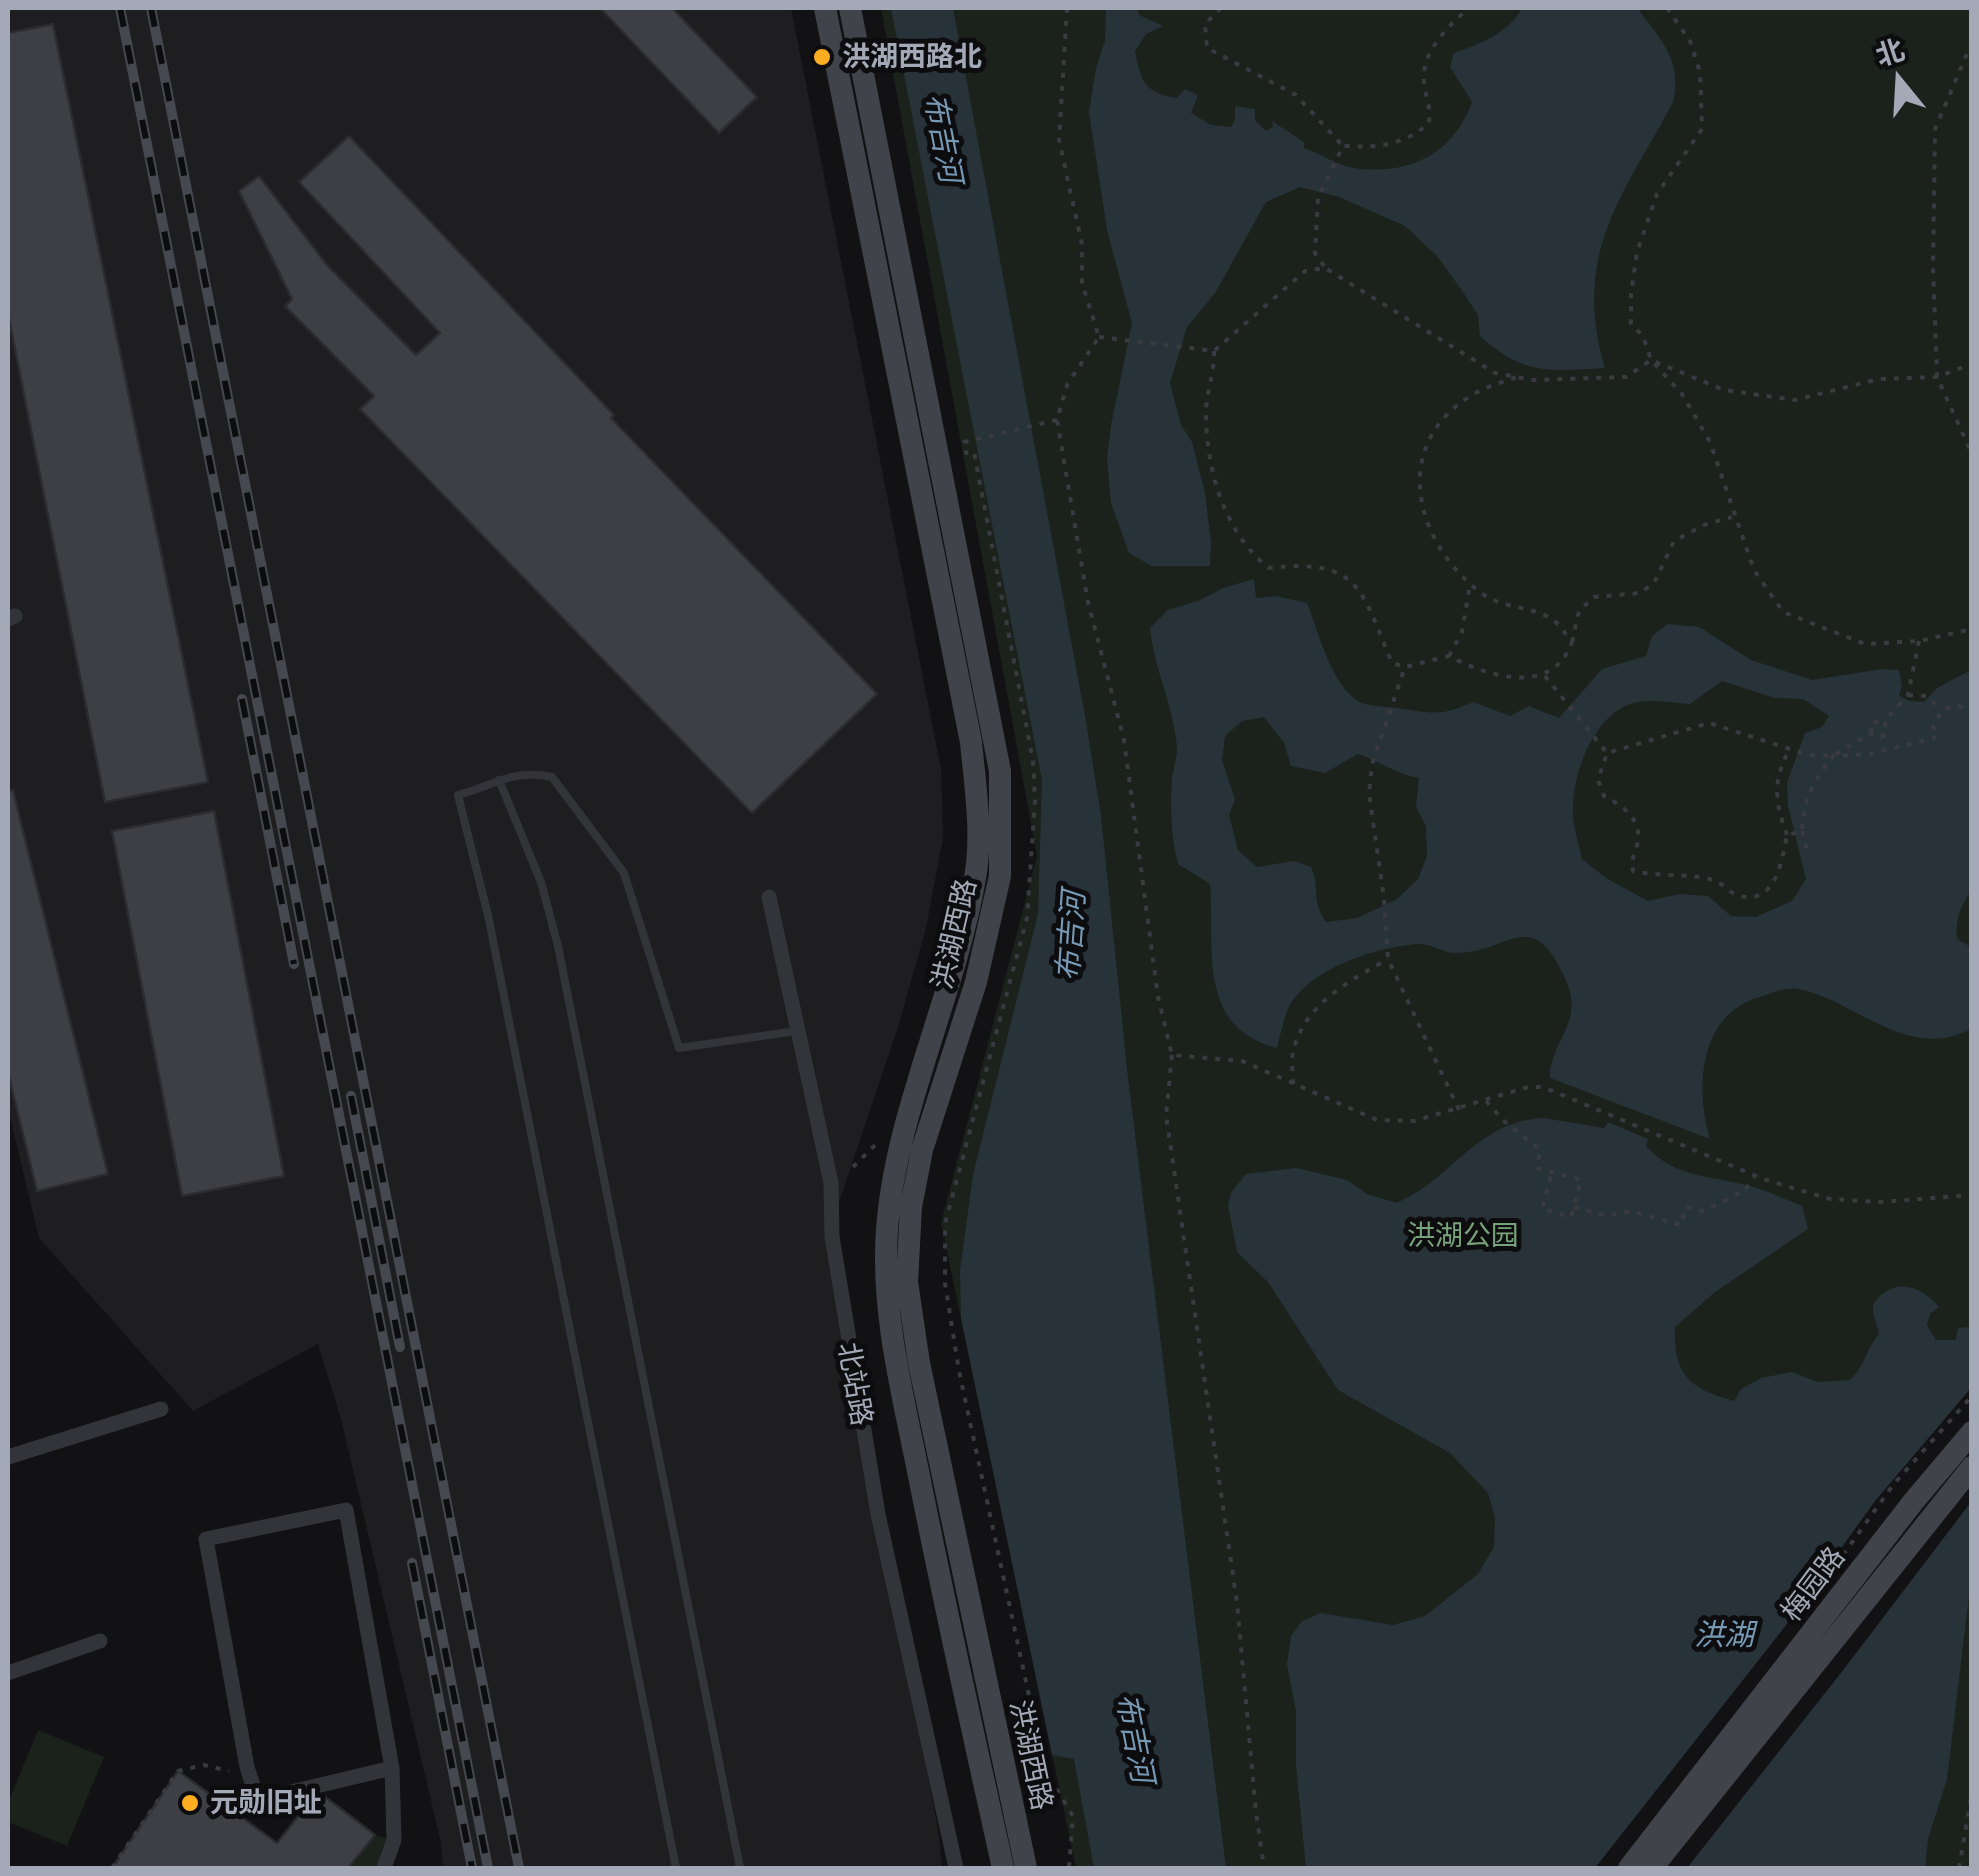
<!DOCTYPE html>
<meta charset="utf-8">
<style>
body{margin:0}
#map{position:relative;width:1979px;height:1876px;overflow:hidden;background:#121214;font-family:Barlow,"Noto Sans SC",sans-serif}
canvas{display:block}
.frame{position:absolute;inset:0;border:10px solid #a3a9b6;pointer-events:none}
.north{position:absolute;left:1849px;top:30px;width:100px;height:100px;-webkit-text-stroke:8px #0d0d0f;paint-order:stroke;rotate:342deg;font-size:28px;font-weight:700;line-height:40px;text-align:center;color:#a3a9b6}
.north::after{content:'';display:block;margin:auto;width:35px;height:45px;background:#a3a9b6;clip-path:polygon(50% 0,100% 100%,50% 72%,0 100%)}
</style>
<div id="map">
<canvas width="1979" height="1876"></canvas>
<div class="frame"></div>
<div class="north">北</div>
</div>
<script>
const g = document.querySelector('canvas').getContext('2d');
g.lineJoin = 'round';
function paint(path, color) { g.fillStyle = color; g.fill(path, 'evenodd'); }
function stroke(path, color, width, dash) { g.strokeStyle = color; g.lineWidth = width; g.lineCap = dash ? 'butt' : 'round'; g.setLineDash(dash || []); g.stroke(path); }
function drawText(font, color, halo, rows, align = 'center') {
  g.font = font + ' Barlow,"Noto Sans SC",sans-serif'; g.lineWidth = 10; g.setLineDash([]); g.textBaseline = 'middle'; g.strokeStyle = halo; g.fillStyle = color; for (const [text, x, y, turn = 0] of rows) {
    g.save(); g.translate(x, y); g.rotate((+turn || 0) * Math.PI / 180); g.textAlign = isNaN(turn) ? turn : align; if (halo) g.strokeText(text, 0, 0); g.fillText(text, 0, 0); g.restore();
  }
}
const built = new Path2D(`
 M8,8H791L941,769L943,838L926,928L898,1027L826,1241L939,1835L942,1868H443L441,1843L341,1419L318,1344L193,1411L39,1238L8,1109Z`);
const green = new Path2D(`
 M881,8H1971V1868H1076L941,1223L1037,856Z
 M38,1730L104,1757L67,1846L8,1822V1803Z
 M375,1835L394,1840L384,1868H348Z`);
const water = new Path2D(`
 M891,8H953L1086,721L1101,816L1128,1078L1226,1868H1094L1074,1759L1052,1755L961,1318L960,1270L973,1175L1038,914L1042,780Z
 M1106,8H1137L1139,15L1163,26L1146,34L1135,51C1141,81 1144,93 1177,98L1185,89L1198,95L1191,113L1211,125L1231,127L1235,120V106L1255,109V120L1266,131L1273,127L1272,121L1304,142V148C1320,153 1338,166 1354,168C1409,176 1453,154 1472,102L1450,67L1454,53C1480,44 1509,33 1522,8H1637C1660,38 1683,61 1673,102C1622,198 1572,252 1605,368C1549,371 1524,376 1480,336L1478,315L1463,292L1437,256L1405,226L1339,197L1300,187L1266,202L1215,293L1187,327L1170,383L1181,425L1192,442L1205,493L1211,543L1210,566H1152L1129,553L1111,503L1107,458L1111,425L1132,323L1107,230L1089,112L1096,68L1105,41Z
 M1254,579L1256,598L1276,596L1307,603C1318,630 1333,694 1365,704C1377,707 1392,707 1404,709C1437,714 1443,715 1473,702L1510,716L1529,706L1559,718L1602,669L1646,656L1652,636L1668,624L1699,627L1751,660L1812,680L1882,669L1899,670L1902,686L1899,696L1910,701L1924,702L1937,688L1971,670V891C1960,908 1955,919 1957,939L1971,947V1029C1907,1062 1858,1001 1798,989C1786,987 1772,993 1760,997C1699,1014 1695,1087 1710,1139L1550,1078C1549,1044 1584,1023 1567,983C1532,901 1509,954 1455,953C1443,953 1431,943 1419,944C1376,947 1305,969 1287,1011C1283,1023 1280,1036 1277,1048C1196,1027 1215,949 1210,884L1178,864C1171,839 1170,805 1172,779C1173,769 1177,759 1177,749C1175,709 1154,670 1150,628L1168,610L1198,601L1223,588ZM1722,681L1775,698L1803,699L1829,716L1822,727L1805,733L1787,783L1788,806L1806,879L1792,901L1756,917L1731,916L1708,896L1680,894L1648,901L1606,878L1582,859C1579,844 1573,827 1573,812C1572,776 1591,721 1627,705C1646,697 1671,703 1690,704ZM1264,717L1284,743L1291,766L1325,773L1358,754C1379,761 1399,775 1419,778L1416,807L1426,826L1427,856L1418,879L1397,899L1374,910L1357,918L1326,922C1310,899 1321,890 1311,867L1294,861L1257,867L1238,850L1229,815L1235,800L1222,760L1225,736L1242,721Z
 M1544,1118L1604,1128L1608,1122L1648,1139L1646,1146C1674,1179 1718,1176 1757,1188C1772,1193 1787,1200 1802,1206L1808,1229L1715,1292L1675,1327C1673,1375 1690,1389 1734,1401L1741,1389L1761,1378L1792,1372L1818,1382L1850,1380C1865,1366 1866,1349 1879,1334C1878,1327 1873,1317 1873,1309C1873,1302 1877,1300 1881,1295C1902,1278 1923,1289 1939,1307L1930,1314L1927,1325L1936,1340H1956L1958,1328L1969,1327L1972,1331L1971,1579L1947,1779L1928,1839L1925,1868H1306L1296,1765V1711L1287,1664L1291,1636L1302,1621L1321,1613L1393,1625L1425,1616L1478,1574L1494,1547L1495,1517L1488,1493L1450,1453L1338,1390L1268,1282L1237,1252L1228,1205L1231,1193L1246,1174L1296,1168L1347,1180L1367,1194L1396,1203C1453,1180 1475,1121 1544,1118Z`);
const pier = new Path2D(`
 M1971,1388V1502L1844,1669L1687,1868H1595L1787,1624L1875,1501Z`);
const building = new Path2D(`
 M600,8H672L757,97L719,133Z
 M53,24L208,782L105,802L8,314V33Z
 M349,136L614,415L611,418L877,694L752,813L360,409L374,396L285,306L292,299L239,191L259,176L327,265L416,355L440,333L299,182Z
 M13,790L108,1174L37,1191L8,1073V791Z
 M214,811L284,1176L182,1196L112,831Z
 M178,1771L277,1843L312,1799L324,1796L375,1835L348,1868H112Z`);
const path = new Path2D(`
 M1067,8L1059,140L1082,244V283L1099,337L1067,385L1057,420L1088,602L1124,740L1158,997L1172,1055L1242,1061L1377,1120L1414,1121L1528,1087H1543L1766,1180L1830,1199L1880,1202L1972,1195
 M1221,8L1205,24L1207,48L1296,95L1341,144
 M1667,8L1690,41L1700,72L1702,129L1657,194L1637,252L1631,294V324L1643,336L1651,360L1682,394L1710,442L1754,570L1783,612L1865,644L1919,641L1972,629
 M1972,42L1935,129L1933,268L1937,377L1972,454
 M1324,266L1315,253L1318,198L1343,146C1376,148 1403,146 1429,123C1431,106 1426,99 1424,83C1420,53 1449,25 1469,8
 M1099,337L1214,351L1305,271L1325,268L1495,373L1533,380L1626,377L1651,360L1724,390L1795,400L1879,379L1937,377L1972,364
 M1214,351C1215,372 1206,392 1206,413C1206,469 1224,533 1269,568C1360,558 1361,589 1392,663L1405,667
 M1057,420L964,442L966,453L974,452L1033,761L1035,801L1027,918L945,1224V1283L959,1371L1045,1770L1073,1816L1069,1868
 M1919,641L1908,695L1885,720L1886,734L1881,737L1871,733L1833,756L1808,755L1709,723L1607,753L1598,780L1604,796C1621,805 1640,817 1638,839C1637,853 1630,855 1633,871C1659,877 1689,873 1713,880C1723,883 1730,894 1740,896C1776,905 1782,860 1787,835L1802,831C1803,799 1814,780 1833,756L1870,754L1937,737L1933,726L1942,710L1957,705L1972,712
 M1572,642L1579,611L1594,597L1640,593L1654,583L1674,541L1704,525L1732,517
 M1449,656L1462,632L1470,585
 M1545,676L1607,753
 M1908,695L1927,696L1942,710
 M1871,733V723L1884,720
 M1802,831L1807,851
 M1787,835C1775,802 1772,782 1789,750
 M1172,1055L1166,1115L1237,1603L1256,1812L1264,1868
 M1293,1084C1293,1075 1291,1062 1293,1052C1304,1004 1349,981 1388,959
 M1486,1101L1504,1121L1540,1150L1537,1168L1581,1180L1571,1217L1542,1209L1552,1173
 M1459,1110L1388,959L1384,898L1369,794L1372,764L1405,667L1449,656C1488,677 1553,697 1572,642C1566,635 1559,624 1552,619C1531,606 1499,608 1480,592C1413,541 1390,442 1474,394C1487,386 1503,382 1517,377
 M853,1167L879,1141
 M1574,1207L1607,1216L1630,1211L1681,1225L1686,1207L1703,1211L1744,1191L1754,1178
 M1843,1555L1893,1485L1972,1396
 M112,1868L178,1771L204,1765L229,1771
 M1959,1868L1972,1791`);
const lane = new Path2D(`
 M499,780L541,882L558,946L740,1868
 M676,1868L488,915L458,795C495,785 512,769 552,777L624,873L679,1048L796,1031`);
const street = new Path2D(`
 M8,619L15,616
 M769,897L831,1183L832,1237L878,1514L956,1868
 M8,1457L161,1409
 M346,1510L392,1768L270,1797L255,1792L247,1767L206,1539Z
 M8,1673L100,1641
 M384,1868L394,1840L392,1768`);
const secondary = new Path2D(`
 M825,8L971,742C975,786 983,833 975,878C955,995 895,1113 887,1230C881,1313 903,1395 919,1476C945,1607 974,1738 1003,1868
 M850,8L1000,771V876L976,982L922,1150L911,1207L907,1282L919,1363L1026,1868
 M1629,1868L1913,1502L1972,1432
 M1652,1868L1972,1467`);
const rail = new Path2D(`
 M120,8L488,1868
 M151,8L519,1868
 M242,699L294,964
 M351,1096L400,1347
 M412,1563L472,1868`);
const markers = [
 [822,57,10,"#fdad21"],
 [190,1803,10,"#fdad21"]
];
const poiNames = [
 ["洪湖西路北",842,57],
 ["元勋旧址",210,1803]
];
const streetNames = [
 ["洪湖西路",954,934,-77],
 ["北站路",855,1384,80],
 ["梅园路",1813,1584,-53],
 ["洪湖西路",1031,1755,78]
];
const parkNames = [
 ["洪湖公园",1463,1236]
];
const waterNames = [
 ["布吉河",943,138,79],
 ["布吉河",1071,936,-86],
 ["洪湖",1724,1635],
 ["布吉河",1135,1738,79]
];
paint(built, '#1e1e21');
paint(green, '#1a221b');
paint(water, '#283239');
paint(pier, '#121214');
paint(building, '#3e3f44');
stroke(building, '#2c2c30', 2.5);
stroke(path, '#393b41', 4, [5, 8]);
stroke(lane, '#333439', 8);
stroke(street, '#333439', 15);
stroke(secondary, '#41434a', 22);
stroke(rail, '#46484f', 10);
stroke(rail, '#0d0d0f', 6, [19]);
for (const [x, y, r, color] of markers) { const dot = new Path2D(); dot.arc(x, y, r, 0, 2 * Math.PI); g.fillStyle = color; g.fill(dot); stroke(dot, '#0d0d0f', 4); }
drawText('bold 28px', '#a3a9b6', '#0d0d0f', poiNames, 'left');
drawText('28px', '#a3a9b6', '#0d0d0f', streetNames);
drawText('28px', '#78a27a', '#0d0d0f', parkNames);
drawText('italic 30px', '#7799b4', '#0d0d0f', waterNames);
</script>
